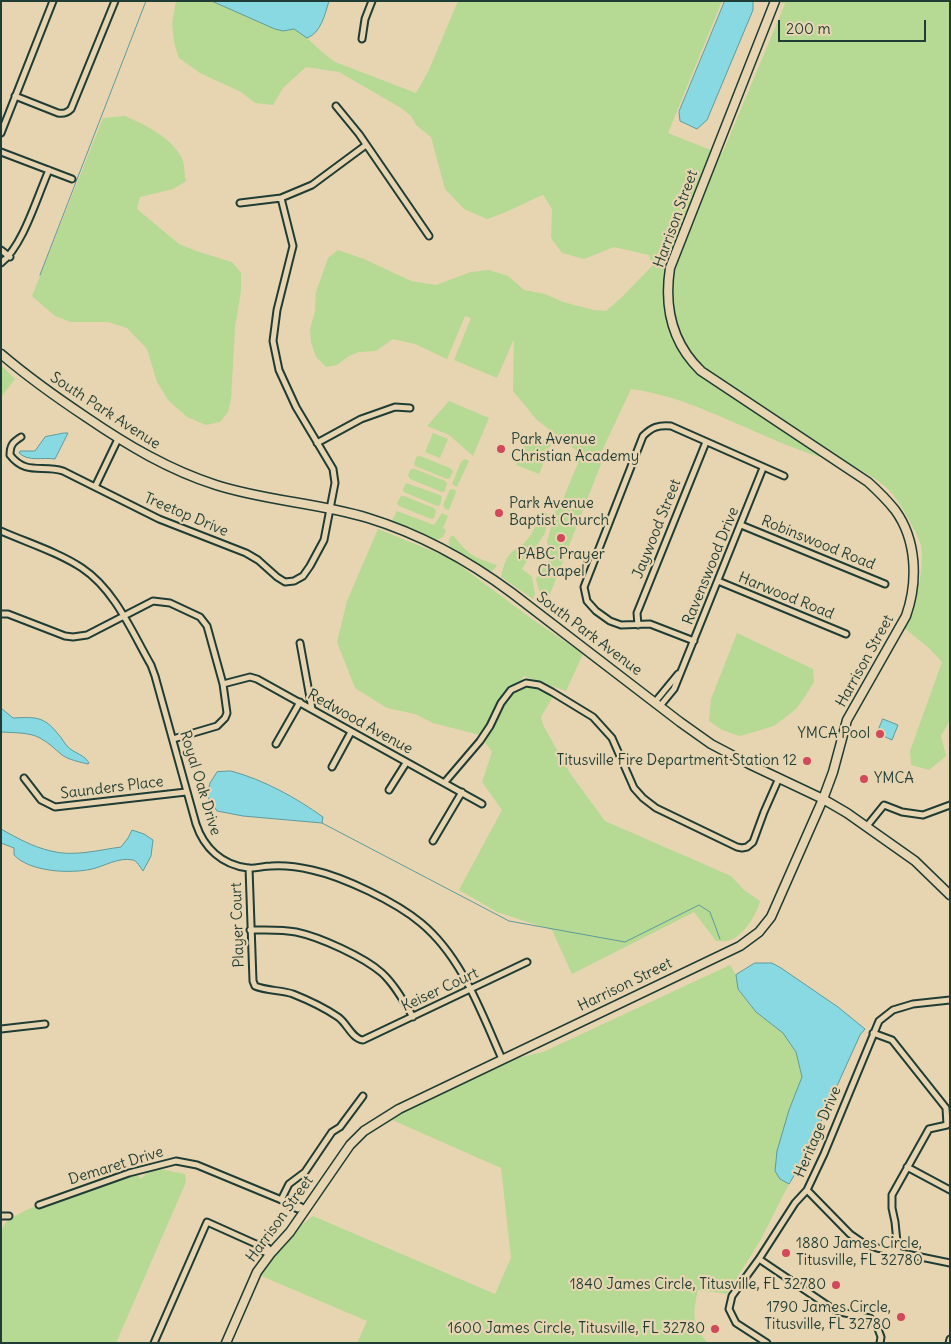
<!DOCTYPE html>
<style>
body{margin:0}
#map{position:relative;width:951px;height:1344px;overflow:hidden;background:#e7d5b2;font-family:Delius,sans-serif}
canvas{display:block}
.frame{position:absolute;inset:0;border:2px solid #1f3d34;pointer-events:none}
.scale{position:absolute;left:778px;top:20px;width:148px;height:22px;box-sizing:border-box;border:2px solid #1f3d34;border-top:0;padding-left:6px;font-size:15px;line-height:18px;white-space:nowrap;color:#1f3d34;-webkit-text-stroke:4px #e7d5b2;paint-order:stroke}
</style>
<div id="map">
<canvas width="951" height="1344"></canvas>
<div class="frame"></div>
<div class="scale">200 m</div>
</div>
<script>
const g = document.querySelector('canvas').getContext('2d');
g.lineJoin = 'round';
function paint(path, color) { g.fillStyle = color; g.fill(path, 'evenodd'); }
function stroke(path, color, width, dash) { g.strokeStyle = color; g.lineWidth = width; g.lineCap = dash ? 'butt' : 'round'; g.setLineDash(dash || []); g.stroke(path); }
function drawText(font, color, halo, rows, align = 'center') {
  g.font = font + ' Delius,sans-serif'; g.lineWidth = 4.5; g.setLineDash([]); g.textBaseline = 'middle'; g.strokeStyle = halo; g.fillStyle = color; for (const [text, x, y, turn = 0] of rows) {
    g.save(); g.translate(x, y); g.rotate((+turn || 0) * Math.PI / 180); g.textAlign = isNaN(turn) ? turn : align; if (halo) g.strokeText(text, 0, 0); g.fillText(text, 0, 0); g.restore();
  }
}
const green = new Path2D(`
 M176,1H212L275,29L283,31L294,29L305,36L322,52L335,62L416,93L428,72L458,1H722L668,133L713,151L667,267L677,344L686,360L700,373L831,460C763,442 700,398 631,389L599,457L603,459L545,607L536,601L540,594L536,579C546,563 554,559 547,542L557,506L563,499L578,463V452L537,420L513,391L514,339L497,378L454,360L471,318L465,316L447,359L415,344L393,339L376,351L359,352L349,356L337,365L326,367L316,357L311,342L310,329L315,311L316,292L328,258L338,250L364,259L411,281L436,285L471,272L489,270L508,276L524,290L545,294L563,302L594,310L606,311L622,297L652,266L649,255L614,247L584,259L562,253L551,238L552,209L543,195C523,203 507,213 487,219L464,209L445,189L431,137L416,125L411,116L401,108L339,72L306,67L283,88L273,105L255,103L241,92L200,73L179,58L174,42L172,24Z
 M778,1H950V720L941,736L946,756L929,770L911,765L910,751L942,662L929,648L904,628C915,606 925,571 921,546C919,536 897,497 889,490C879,480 859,468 846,464L703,369L691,358L683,343L676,326L671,298L673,268L718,153L722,154L785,4Z
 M125,116C145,125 170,136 182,158C185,164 184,174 186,181L173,189L140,197L137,209L179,244L196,251L232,262L241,273V291L235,328L231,399L228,412L220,422L206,425L187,417L168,400L157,382L147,349L127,328L108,322H71L55,316L32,296L103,118Z
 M1,365L15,379L1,397Z
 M449,401L489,418L473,456L449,435L427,426Z
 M433,433L448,439L440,458L425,452Z
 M529,434L551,444L539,474L516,465Z
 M417,456H420L450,468L453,471L450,478L447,479L415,466L414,463Z
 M465,459L469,461L457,487L452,484L461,462Z
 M411,469H415L445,481L447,483L445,491L442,492L410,479L408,475Z
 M406,483L440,495L442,497L440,505L437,506L404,492L403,489Z
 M450,489L455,490L456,492L449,510L445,509L443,505Z
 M401,496H404L434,508L436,511L434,518L431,519L399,506L397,503Z
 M397,511L434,525L442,513L448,516L443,528L446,530L443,537L434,541L393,525L392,521Z
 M543,511L549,515L545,533L522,569L532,577L535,594L533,599L501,577C503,568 505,558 512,552C516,548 523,545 527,540C534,532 538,521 541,512Z
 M378,529L450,558L532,619L583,654L566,691L524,676C517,686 508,690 501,699C492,710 488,724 480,735L433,723L415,714L387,708L355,688L337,642L347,601Z
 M451,536H454C468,555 475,558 497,565C495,569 491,572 487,571L451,549C448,545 448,540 451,536Z
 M737,633L813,669L814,682L804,698L796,709L774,726L740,736L722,730L709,721L711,699Z
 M526,686L538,688L554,695L541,717L543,725L570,773L605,821L731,876L744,890L760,901C757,914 743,937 728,941C725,941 720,941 716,941L694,912L572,974L552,930L497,912L459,890L502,810L482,782L492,752L484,741C494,726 499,706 512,693C516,690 522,688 526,686Z
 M730,965L736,975L738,990L756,1012L783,1033L796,1053L802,1077L789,1110L780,1179L789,1184L761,1239L727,1294L698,1290C693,1312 691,1325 708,1343H357L367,1321L259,1275C275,1253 290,1232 313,1216L495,1294L511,1258L501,1168L390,1119L508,1060L543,1052Z
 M160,1169L185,1174L186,1182L116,1343H1V1231C3,1229 3,1226 5,1224C15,1209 111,1178 133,1170L141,1179L147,1173Z`);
const water = new Path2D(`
 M212,1H329C325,14 321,33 307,38L294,29L283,31L275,29Z
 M725,1H753V10L707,120L697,129L680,121L679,112Z
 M64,433H68L55,459C42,457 29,462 19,453L20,451H35L45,437Z
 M1,708L13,718C35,717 44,716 58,734C62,738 64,743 68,747C74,753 85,755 89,763L88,764C80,762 69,760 62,755C55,749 49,743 40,738C29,732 14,733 1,732Z
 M883,719L898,725L892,740L883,736L885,731L879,729Z
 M231,771C264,780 295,797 323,817L322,823L243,816L217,811L207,796L210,783L217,772Z
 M1,829C17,838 33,847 51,851C73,857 99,850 121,847L128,838L132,830L144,834L153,840L151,856L143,871C140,867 137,861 133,860C118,857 105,866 92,869C70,874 30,872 14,855V848L1,843Z
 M755,963H772L781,968L838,1007L865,1029L860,1035L804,1159L789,1184L780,1179L775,1171L777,1151L789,1110L802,1077L796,1052L783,1033L756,1012L738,989L736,975Z`);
const stream = new Path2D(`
 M40,275L146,1
 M322,823L509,921L625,942L699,905L710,912L720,939`);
const street = new Path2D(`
 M362,39L365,19L372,1
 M15,96L58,113C64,114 67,113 71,109L115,1
 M336,106L359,134L429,236
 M1,133L53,1
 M1,152L72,179
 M240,203L281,198L312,185L366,145
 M1,250L10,257
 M1,263C23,246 37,197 49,170
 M21,437C13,442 10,445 10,455C26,476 43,464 63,471L159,519L246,553L258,560L277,577L285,582L294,581L303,576L310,566L324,540L335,483L333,469L296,407L279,370L273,341L277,310L293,246L281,198
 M317,443L361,419L395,407L410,408
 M95,487L118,439
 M741,525L885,584
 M1,531C28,543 58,552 82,568C115,590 132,632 151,665L155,676L196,824C204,848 222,865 248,868C255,869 263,866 271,866C284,865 299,867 312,870C344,877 396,902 421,923C462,957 481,1012 502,1059
 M718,581L846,634
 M1,614H8L65,636L73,637L87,635L153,601L170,603L200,617L207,626L223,684L227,713L225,718L217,726L173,739
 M638,625L637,613L706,442
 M694,641L650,624L621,625L610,621L596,611L587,601L584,587L643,436C652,427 658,425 671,426L784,476
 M300,643L312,709
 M223,684L250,677L257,679L482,804
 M655,702L678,674
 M660,706L674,689L763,468
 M276,744L300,702
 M332,767L351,732
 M24,778L41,800L55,807L186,792
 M445,782L480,741L490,726L501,703L511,690L526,683L539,685L552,692L593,717L612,738L634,788L643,798L656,808L737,847L742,848L747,847L753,842L764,812L779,778
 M389,790L406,763
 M867,826L884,805L902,812L923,815L950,805
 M433,841L462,792
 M249,868L253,981L255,986C267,991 281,990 293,994C308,1000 325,1008 338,1017C347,1023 352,1039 363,1040L527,962
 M250,930C266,930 281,929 296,932C320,937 364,957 382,973C395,985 404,1002 413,1017
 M1,1029L45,1024
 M873,1033L892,1040L946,1108L947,1125L929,1129L892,1195V1208L895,1222L898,1252
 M907,1167L950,1190
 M807,1190L850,1234L863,1243L877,1248L950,1263
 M281,1200L289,1184L305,1172L332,1132L340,1127L363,1096
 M284,1201L286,1204L298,1209L300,1207
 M39,1205L129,1173L176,1161L197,1165L284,1201L288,1200L305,1209
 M1,1216H9
 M256,1244C260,1249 264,1254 271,1253
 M759,1259L830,1307L840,1312L870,1318L877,1326L881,1337L880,1343
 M154,1343L207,1222L256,1244C263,1244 269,1247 271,1253
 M767,1343L736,1323L729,1309L732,1296L759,1259L795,1203L807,1190L824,1154L879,1021L893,1010L913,1004L950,1000
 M949,1343L950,1339`);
const secondary = new Path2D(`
 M1,354C28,377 56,397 86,417C127,445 169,470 216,485C266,501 319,503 368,518C420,534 469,561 512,593L680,722L711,744L749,764L823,799L847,813L915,861L950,895
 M226,1343L257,1272L271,1253L290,1232L350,1145L364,1131L399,1109L740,946L759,932L771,917L823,799L833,772L847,720L906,616C918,582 917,540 895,510C887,500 878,491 868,482L701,371C672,343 664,307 670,268L775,1`);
const markers = [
 [501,449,5,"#d1495b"],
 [499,513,5,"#d1495b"],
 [561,538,5,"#d1495b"],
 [880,734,5,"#d1495b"],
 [807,761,5,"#d1495b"],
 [864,779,5,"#d1495b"],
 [786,1253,5,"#d1495b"],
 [836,1285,5,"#d1495b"],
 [901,1317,5,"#d1495b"],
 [715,1329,5,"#d1495b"]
];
const streetNames = [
 ["Harrison Street",676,219,-70],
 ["South Park Avenue",105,411,33],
 ["Treetop Drive",186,515,23],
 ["Jaywood Street",657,529,-68],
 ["Robinswood Road",818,543,22],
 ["Ravenswood Drive",711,566,-68],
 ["Harwood Road",786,596,22],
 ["South Park Avenue",589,634,37],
 ["Harrison Street",865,661,-61],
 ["Redwood Avenue",360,722,29],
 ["Royal Oak Drive",200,783,73],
 ["Saunders Place",112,788,-7],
 ["Player Court",238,925,-92],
 ["Harrison Street",625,985,-26],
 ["Keiser Court",440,990,-25],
 ["Heritage Drive",818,1132,-67],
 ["Demaret Drive",116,1166,-17],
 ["Harrison Street",280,1219,-54]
];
const poiNames = [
 ["Park Avenue",511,440,"left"],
 ["Christian Academy",511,457,"left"],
 ["Park Avenue",509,504,"left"],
 ["Baptist Church",509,521,"left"],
 ["PABC Prayer",561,555,"center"],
 ["Chapel",561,572,"center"],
 ["YMCA Pool",870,734],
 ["Titusville Fire Department Station 12",797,761],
 ["YMCA",874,779,"left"],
 ["1880 James Circle,",796,1244,"left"],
 ["Titusville, FL 32780",796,1261,"left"],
 ["1840 James Circle, Titusville, FL 32780",826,1285],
 ["1790 James Circle,",891,1308],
 ["Titusville, FL 32780",891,1325],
 ["1600 James Circle, Titusville, FL 32780",705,1329]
];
paint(green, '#b6d993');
paint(water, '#88d9e1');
stroke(water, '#5e9b9c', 1);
stroke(stream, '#5e9b9c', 1);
stroke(street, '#1f3d34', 9);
stroke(secondary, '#1f3d34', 11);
stroke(street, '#e7d5b2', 5);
stroke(secondary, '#e7d5b2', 8);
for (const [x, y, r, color] of markers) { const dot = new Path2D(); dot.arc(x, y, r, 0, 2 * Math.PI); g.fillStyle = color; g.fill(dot); stroke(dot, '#e7d5b2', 2); }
drawText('15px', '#1f3d34', '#e7d5b2', streetNames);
drawText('15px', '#1f3d34', '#e7d5b2', poiNames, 'right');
</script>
